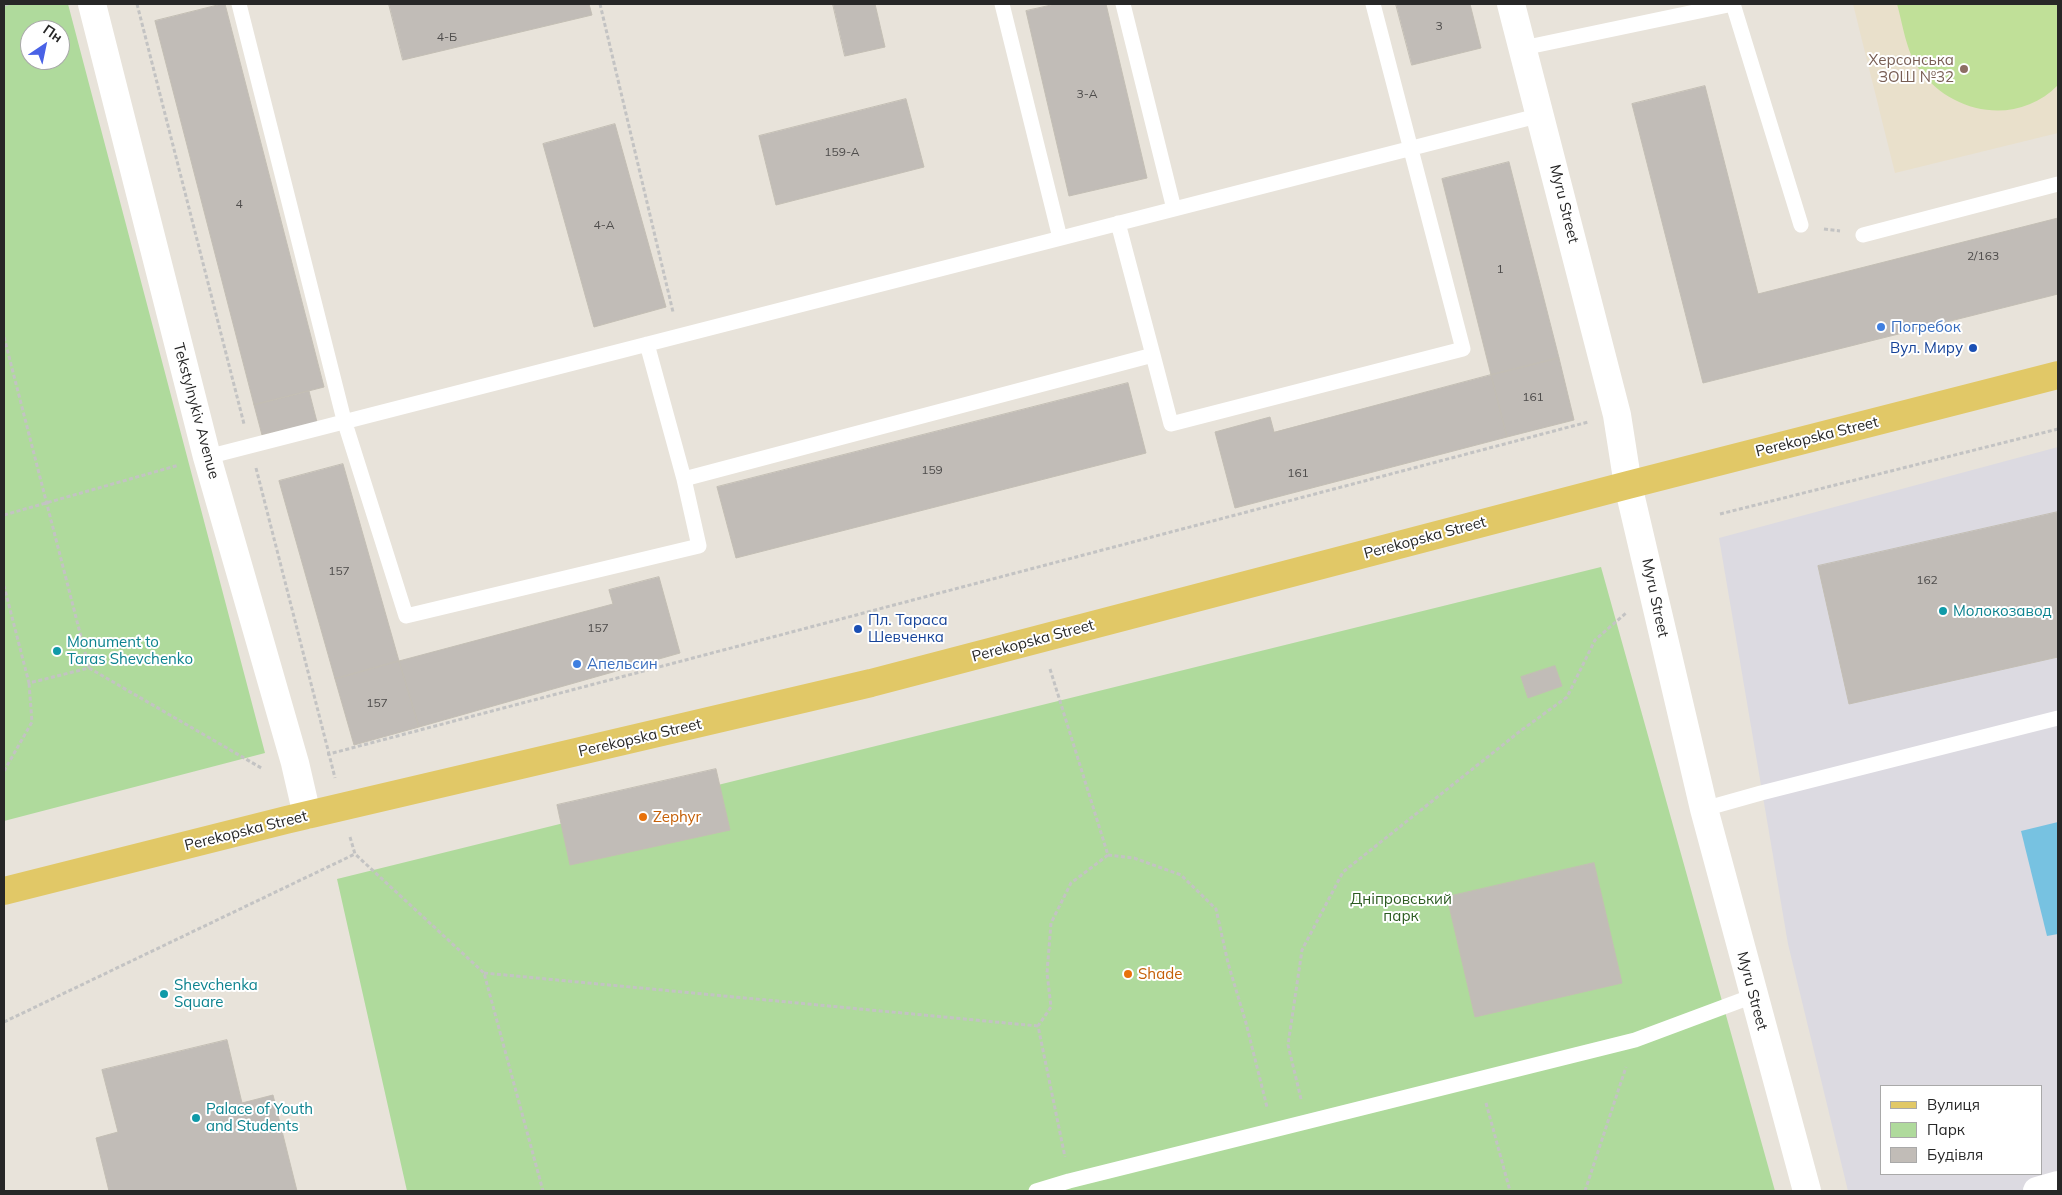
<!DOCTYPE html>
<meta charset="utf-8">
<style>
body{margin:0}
#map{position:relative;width:2062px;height:1195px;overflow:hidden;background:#e8e3da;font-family:Mulish,sans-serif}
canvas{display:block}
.frame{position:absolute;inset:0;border:5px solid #272727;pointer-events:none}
.legend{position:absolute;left:1880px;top:1085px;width:162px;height:90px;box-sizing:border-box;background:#fff;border:1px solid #a9a9a9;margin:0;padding:6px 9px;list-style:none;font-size:15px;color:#272727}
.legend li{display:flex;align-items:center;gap:10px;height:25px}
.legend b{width:25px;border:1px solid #a9a9a9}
.north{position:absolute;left:20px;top:20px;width:50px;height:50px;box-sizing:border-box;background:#fff;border:1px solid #a9a9a9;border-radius:50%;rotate:34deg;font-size:14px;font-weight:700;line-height:20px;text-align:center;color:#272727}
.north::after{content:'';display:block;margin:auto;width:18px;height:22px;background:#4962e6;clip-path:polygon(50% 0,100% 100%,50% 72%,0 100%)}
</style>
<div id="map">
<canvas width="2062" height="1195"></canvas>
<div class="frame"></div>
<ul class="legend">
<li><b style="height:6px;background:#e1c867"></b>Вулиця</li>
<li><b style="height:14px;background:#afda9c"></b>Парк</li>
<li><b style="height:14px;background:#c1bcb7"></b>Будівля</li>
</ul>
<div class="north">Пн</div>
</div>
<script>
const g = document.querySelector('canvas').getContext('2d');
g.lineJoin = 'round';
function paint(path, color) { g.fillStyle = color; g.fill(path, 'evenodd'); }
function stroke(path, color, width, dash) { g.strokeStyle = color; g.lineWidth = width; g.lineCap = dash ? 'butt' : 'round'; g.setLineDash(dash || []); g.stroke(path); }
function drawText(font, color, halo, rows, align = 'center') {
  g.font = font + ' Mulish,sans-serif'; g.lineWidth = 4; g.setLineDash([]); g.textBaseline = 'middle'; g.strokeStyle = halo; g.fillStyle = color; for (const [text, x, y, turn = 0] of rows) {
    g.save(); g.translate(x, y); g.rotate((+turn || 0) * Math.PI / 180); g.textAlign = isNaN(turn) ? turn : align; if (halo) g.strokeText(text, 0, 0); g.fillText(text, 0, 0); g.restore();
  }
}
const industrial = new Path2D(`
 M2058,447V1191H1848L1788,944L1719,538ZM1881,1086H2041V1174H1881Z`);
const education = new Path2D(`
 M1853,4H2058V133L1895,173Z`);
const green = new Path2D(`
 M4,4H68L265,753L4,821ZM30,30H60V60H30Z
 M1601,567L1775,1191H407L337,879Z`);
const pitch = new Path2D(`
 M1897,4H2058V85C2017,127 1951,114 1919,69C1906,51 1903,25 1897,4Z`);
const water = new Path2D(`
 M2058,822V934L2047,936L2021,831Z`);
const building = new Path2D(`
 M222,4H225L324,387L254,405L155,21Z
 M389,4H589L592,15L403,60Z
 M833,4H875L885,47L845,56Z
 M1056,4H1106L1147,178L1069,196L1026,11Z
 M1396,4H1470L1481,48L1412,65Z
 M1705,86L1758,294L2058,218V294L1703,383L1632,104Z
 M906,99L924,167L776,205L759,136Z
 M615,124L666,307L594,327L543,144Z
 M1509,162L1559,358L1491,375L1442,179Z
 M1559,358L1574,420L1507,437L1491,375Z
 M1491,375L1507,437L1235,508L1215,432L1270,417L1274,432Z
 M1128,383L1146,453L736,558L717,487Z
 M309,391L317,422L262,435L254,405Z
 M343,464L399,661L335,679L279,481Z
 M2058,512V657L1849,704L1818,566Z
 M659,577L680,653L419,727L399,661L613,604L609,590Z
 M399,661L419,727L354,745L335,679Z
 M1555,666L1562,686L1528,698L1521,677Z
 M716,769L730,830L570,865L557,805Z
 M1594,863L1622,983L1475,1017L1447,897Z
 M227,1040L242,1103L273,1095L297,1191H109L96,1138L118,1132L102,1070Z`);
const path = new Path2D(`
 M137,4L244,424
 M600,4L673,312
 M4,5L9,4
 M1824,229L1840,231
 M4,337L89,668L29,683L4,586
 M256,468L329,754L1588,422
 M1720,514L2058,429
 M4,515L179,465
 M89,668L263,769
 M1050,669L1108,855L1071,883L1051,923L1047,973L1051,1007L1038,1026L1065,1157
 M327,754H329L335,778
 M4,771L32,722L29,683
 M350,837L355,854L484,973L543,1191
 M1108,855L1134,858L1181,875L1216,909L1228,963L1246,1023L1267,1107
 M484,973L1038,1026
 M4,1022L355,854
 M1301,1099L1288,1045L1302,950L1343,872L1519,732L1567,697L1595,640L1626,613
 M1486,1103L1510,1191
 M1585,1191L1626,1067`);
const service = new Path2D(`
 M239,4L344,420L406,616L699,546L684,479L1153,355L1171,424L1463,349L1373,4
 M1002,4L1060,238
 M1123,4L1174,209
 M1523,48L1733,4L1801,225
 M1118,223L1153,355
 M1863,235L2058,184
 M647,344L684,479
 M207,457L1541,115
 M1704,809L1761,793L2058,718
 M1036,1191L1069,1181L1635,1040L1753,996`);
const minor = new Path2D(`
 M92,4L207,457L295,763L307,815
 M1628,485L1704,809L1807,1191
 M2037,1191L2058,1185`);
const tertiary = new Path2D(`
 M1511,4L1617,415L1628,485`);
const primary = new Path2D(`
 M4,891L286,820L871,683L1628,485L2058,375`);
const markers = [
 [1964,69,5,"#8d6e63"],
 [1881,327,5,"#3f7fe0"],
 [1973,348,5,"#1a4fb4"],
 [1943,611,5,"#0f9aa8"],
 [858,629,5,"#1a4fb4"],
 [57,651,5,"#0f9aa8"],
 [577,664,5,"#3f7fe0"],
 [643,817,5,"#e8710a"],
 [1128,974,5,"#e8710a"],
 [164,994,5,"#0f9aa8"],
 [196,1118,5,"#0f9aa8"]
];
const numberNames = [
 ["3",1439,26],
 ["4-Б",447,37],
 ["3-А",1087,94],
 ["159-А",842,152],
 ["4",239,204],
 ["4-А",604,225],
 ["2/163",1983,256],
 ["1",1500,269],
 ["161",1533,397],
 ["159",932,470],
 ["161",1298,473],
 ["157",339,571],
 ["162",1927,580],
 ["157",598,628],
 ["157",377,703]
];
const educationNames = [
 ["Херсонська",1954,60],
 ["ЗОШ №32",1954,77]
];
const streetNames = [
 ["Myru Street",1564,204,76],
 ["Tekstylnykiv Avenue",196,411,75],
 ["Perekopska Street",1817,437,-14],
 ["Perekopska Street",1425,538,-15],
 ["Myru Street",1655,598,78],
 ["Perekopska Street",1033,641,-15],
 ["Perekopska Street",640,738,-13],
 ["Perekopska Street",246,831,-14],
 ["Myru Street",1752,991,75]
];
const shopNames = [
 ["Погребок",1891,327],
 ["Апельсин",587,664]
];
const transitNames = [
 ["Вул. Миру",1963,348],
 ["Пл. Тараса",868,620,"left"],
 ["Шевченка",868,637,"left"]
];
const cultureNames = [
 ["Молокозавод",1953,611],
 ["Monument to",67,642],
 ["Taras Shevchenko",67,659],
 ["Shevchenka",174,985],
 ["Square",174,1002],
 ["Palace of Youth",206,1109],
 ["and Students",206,1126]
];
const foodNames = [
 ["Zephyr",653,817],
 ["Shade",1138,974]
];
const parkNames = [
 ["Дніпровський",1401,899],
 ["парк",1401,916]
];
paint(industrial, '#dcdae1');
paint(education, '#e9e0cb');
paint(green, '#afda9c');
paint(pitch, '#c0e098');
paint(water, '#77c2e1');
paint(building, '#c1bcb7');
stroke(building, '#c3beb4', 1);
stroke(path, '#c3c3c3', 3, [4, 2.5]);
stroke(service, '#fff', 15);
stroke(minor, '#fff', 28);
stroke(tertiary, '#fff', 28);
stroke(primary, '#e1c867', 28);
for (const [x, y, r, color] of markers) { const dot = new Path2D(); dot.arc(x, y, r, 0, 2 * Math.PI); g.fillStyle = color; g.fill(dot); stroke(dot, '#fff', 2); }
drawText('12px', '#4e4c4b', null, numberNames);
drawText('15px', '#785e54', '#fff', educationNames, 'right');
drawText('15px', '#272727', '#fff', streetNames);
drawText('15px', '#366cbe', '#fff', shopNames, 'left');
drawText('15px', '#164399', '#fff', transitNames, 'right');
drawText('15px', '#0d838f', '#fff', cultureNames, 'left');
drawText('15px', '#c56008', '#fff', foodNames, 'left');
drawText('15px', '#2b5b20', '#fff', parkNames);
</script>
